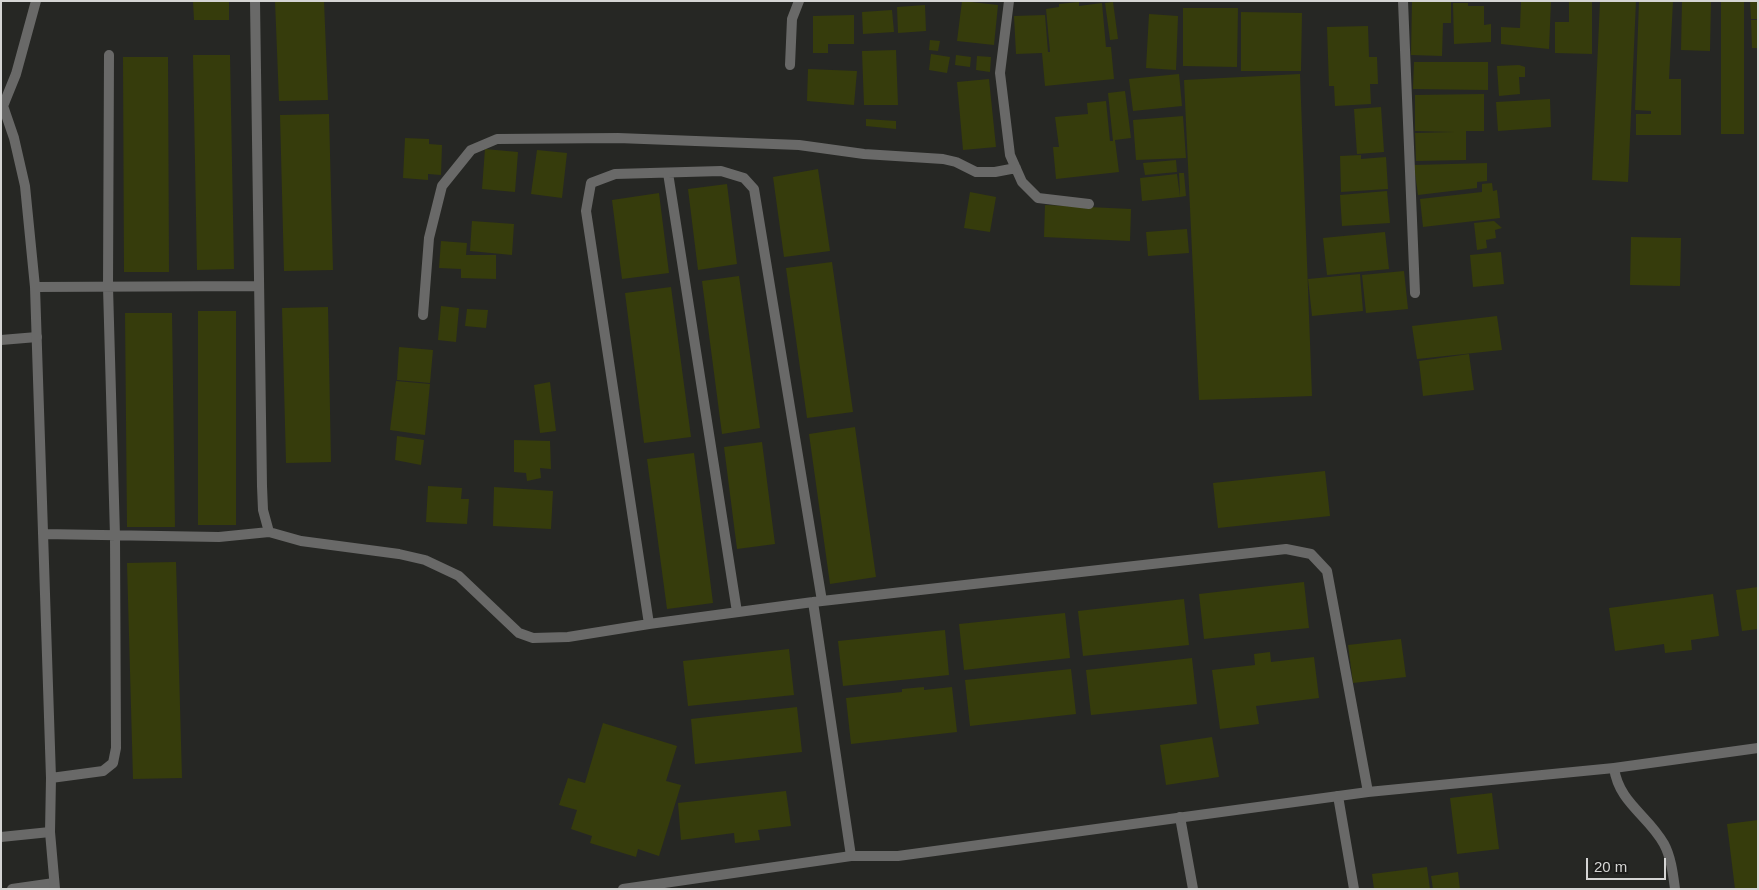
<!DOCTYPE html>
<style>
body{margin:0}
#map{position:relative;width:1759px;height:890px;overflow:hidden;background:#262724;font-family:Helvetica,sans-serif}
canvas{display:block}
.frame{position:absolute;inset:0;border:2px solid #d5d5d4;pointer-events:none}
.scale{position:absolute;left:1586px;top:858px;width:80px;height:22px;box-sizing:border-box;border:2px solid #d5d5d4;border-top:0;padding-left:6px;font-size:15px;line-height:18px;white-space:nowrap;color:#d5d5d4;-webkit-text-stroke:4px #1d1d1b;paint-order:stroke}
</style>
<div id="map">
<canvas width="1759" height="890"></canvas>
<div class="frame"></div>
<div class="scale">20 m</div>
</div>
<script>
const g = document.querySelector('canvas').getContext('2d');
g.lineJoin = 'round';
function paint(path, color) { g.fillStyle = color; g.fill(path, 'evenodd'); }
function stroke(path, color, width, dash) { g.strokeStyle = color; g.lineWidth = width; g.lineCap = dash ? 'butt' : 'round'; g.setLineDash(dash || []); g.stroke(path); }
const building = new Path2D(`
 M193,1H229V20H194Z
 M275,1H324L328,100L279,101Z
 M962,1L998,5L994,45L957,41Z
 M1412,1H1451V23H1443L1442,56L1411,55Z
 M1521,1H1551L1549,49L1501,44V27L1520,28Z
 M1569,1H1592V54L1555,53V22H1569Z
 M1600,1H1636L1628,182L1592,180Z
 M1639,1H1673L1669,79H1681V135H1636V114H1651V111L1635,110Z
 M1682,1H1711L1710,51L1681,50Z
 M1721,1H1744V134H1721Z
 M1750,1H1758V19H1751Z
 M1079,2V6L1102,3L1106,47H1111L1114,79L1045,86L1042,53L1016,54L1014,16L1045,15L1048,52H1050L1046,9L1059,7V4Z
 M1113,2L1118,39L1110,40L1105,3Z
 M1453,3H1468V6H1484V25L1491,24V42L1454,44Z
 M925,5L926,31L898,33L897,7Z
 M1183,8H1238L1237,67L1183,66Z
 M892,10L894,32L863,34L862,12Z
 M1241,12L1302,13L1301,71H1241Z
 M1149,14L1178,16L1176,70L1146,68Z
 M854,15V44H828V53H813V16Z
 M1751,20H1758V48H1752Z
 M1368,26L1369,57H1377L1378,84H1370L1371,104L1335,106L1334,86H1329L1327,27Z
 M930,40L940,41L938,51L929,50Z
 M896,50L898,105H864L862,51Z
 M931,54L950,57L947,73L929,70Z
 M193,55H230L234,269L197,270Z
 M956,55L971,57L970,67L955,65Z
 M977,56L991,57L990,72L976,70Z
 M123,57H168L169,272H124Z
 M1414,62H1488V90L1413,89Z
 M1519,65L1525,67V77H1519L1520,94L1499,96L1497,66Z
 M808,69L857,71L854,105L807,101Z
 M1179,74L1182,106L1133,111L1129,79Z
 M1300,74L1312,396L1199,400L1184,80Z
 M989,79L996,147L963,150L957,82Z
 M1125,91L1131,138L1115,140L1119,172L1056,179L1053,147H1059L1055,117L1088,114L1087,103L1106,101L1110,141H1113L1108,93Z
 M1484,94V131H1466V160L1416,161L1415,133L1454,132L1415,131V95Z
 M1550,99L1551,127L1498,131L1496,102Z
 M1381,107L1384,152L1357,154L1354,109Z
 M329,114L333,270L284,271L280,115Z
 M1183,116L1186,158L1136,160L1133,120Z
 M866,119L896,121V129L866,126Z
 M405,138L429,139V144L442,145L441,175L428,174V180L403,178Z
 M485,149L518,152L515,192L482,189Z
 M537,150L567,153L562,198L531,194Z
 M1361,155V159L1386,157L1388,189L1341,192L1340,156Z
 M1176,160L1177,172L1145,175L1143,163Z
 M1487,163V181L1477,182V188L1418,195L1414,165Z
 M818,169L830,251L784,257L773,177Z
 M1179,173H1184L1186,196L1180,197Z
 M1177,174L1180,197L1142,201L1140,178Z
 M1492,183L1493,191L1497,190L1500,218L1423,227L1420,199L1482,192V184Z
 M727,184L737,264L698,270L688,189Z
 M1387,191L1390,223L1342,226L1340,195Z
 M970,192L996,197L990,232L964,228Z
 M659,193L669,273L622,279L612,200Z
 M1045,205L1131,209L1130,241L1044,237Z
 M472,221L514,224L512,255L470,251Z
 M1494,221L1502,228L1495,230L1496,238L1486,240L1487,248L1477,250L1474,223Z
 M1187,229L1189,253L1148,256L1146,232Z
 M1385,232L1389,269L1327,275L1323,238Z
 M1631,237L1681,238L1680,286L1630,285Z
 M441,241L467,243L466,255H496V279L461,278V269L439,268Z
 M1501,252L1504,284L1473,287L1470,255Z
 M832,262L853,412L807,418L786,268Z
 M1404,271L1408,309L1366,313L1362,275Z
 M1360,274L1363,311L1312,316L1308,279Z
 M739,276L760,428L722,434L702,281Z
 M671,287L691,437L644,443L625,293Z
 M441,306L459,308L456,342L438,340Z
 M328,307L331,462L286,463L282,308Z
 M467,309L488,310L486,328L465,326Z
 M198,311H236V525H198Z
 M125,313H172L175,527H127Z
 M1497,316L1502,350L1417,359L1412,326Z
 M399,347L433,350L430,383L397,380Z
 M1469,354L1474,390L1423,396L1419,361Z
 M396,381L430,384L425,435L390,430Z
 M550,382L556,431L540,433L534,385Z
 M855,427L876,577L830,584L809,434Z
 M397,436L424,440L421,465L395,460Z
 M514,440L550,441L551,469L540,468L541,478L527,481L526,473L514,472Z
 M762,442L775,544L737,549L724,447Z
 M694,453L713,603L667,609L647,459Z
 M1325,471L1330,516L1218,528L1213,483Z
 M428,486L462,488L461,499H469L467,524L426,522Z
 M494,487L553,491L551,529L493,526Z
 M176,562L182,778L133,779L127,563Z
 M1304,582L1309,628L1204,639L1199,594Z
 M1758,587V629L1742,631L1736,590Z
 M1713,594L1719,636L1691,640L1692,650L1665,653L1664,644L1615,651L1609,608Z
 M1184,599L1189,645L1083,656L1078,611Z
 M1065,613L1070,658L964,670L959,624Z
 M945,630L949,675L843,686L838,641Z
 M1401,639L1406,677L1353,683L1348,645Z
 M789,649L794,695L688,706L683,661Z
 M1270,652L1271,662L1314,657L1319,698L1256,706L1259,724L1220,729L1212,670L1255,665L1254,654Z
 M1192,658L1197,704L1091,715L1086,670Z
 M1071,669L1076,714L970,726L965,680Z
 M924,687V690L952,687L957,732L851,744L846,698L902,692V689Z
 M797,707L802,752L695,764L691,719Z
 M603,723L677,746L666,781L681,785L659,856L638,849L636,857L590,843L592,836L571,829L577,810L559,805L568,778L585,783Z
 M1212,737L1219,777L1166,785L1160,745Z
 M786,791L791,826L758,830L760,840L735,843L734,833L681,840L678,803Z
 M1492,793L1499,849L1457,854L1450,798Z
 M1758,820V889H1735L1727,824Z
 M1427,867L1430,889H1374L1372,874Z
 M1458,872L1460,889H1433L1431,876Z`);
const lane = new Path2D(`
 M1,340L37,337
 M1614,768C1619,803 1648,815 1664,844C1671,857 1673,874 1675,889
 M1338,796L1354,889
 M1180,817L1193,889
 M1,837L50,832
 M12,889L54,883`);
const street = new Path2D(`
 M36,1L16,74L3,106L14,138L25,186L35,287L51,778L50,832L55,889
 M255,1L262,486L263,510L269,532L301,541L399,554L425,560L459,576L519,633L533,638L568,637L649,624L813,602L1286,549L1311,554L1327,571L1368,792
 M1009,1L1000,73L1010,155L1022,182L1038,198L1089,204
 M1403,1L1415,293
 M790,65L792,19L799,1
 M668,173L737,612
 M35,287L259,286
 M423,315L429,238L442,186L471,150L497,139L618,138L799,145L864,154L943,159L956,162L976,172H995L1016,168
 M43,534L219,537L269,532
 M813,602L851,856
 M649,624L586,211L591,183L615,174L721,171L744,178L754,189L822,601
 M51,778L103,771L113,763L116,748L115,536L108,287L109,55
 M623,889L851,856H898L1368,792L1614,768L1758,748`);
paint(building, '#363c0c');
stroke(lane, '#696968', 10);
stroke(street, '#696968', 10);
</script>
